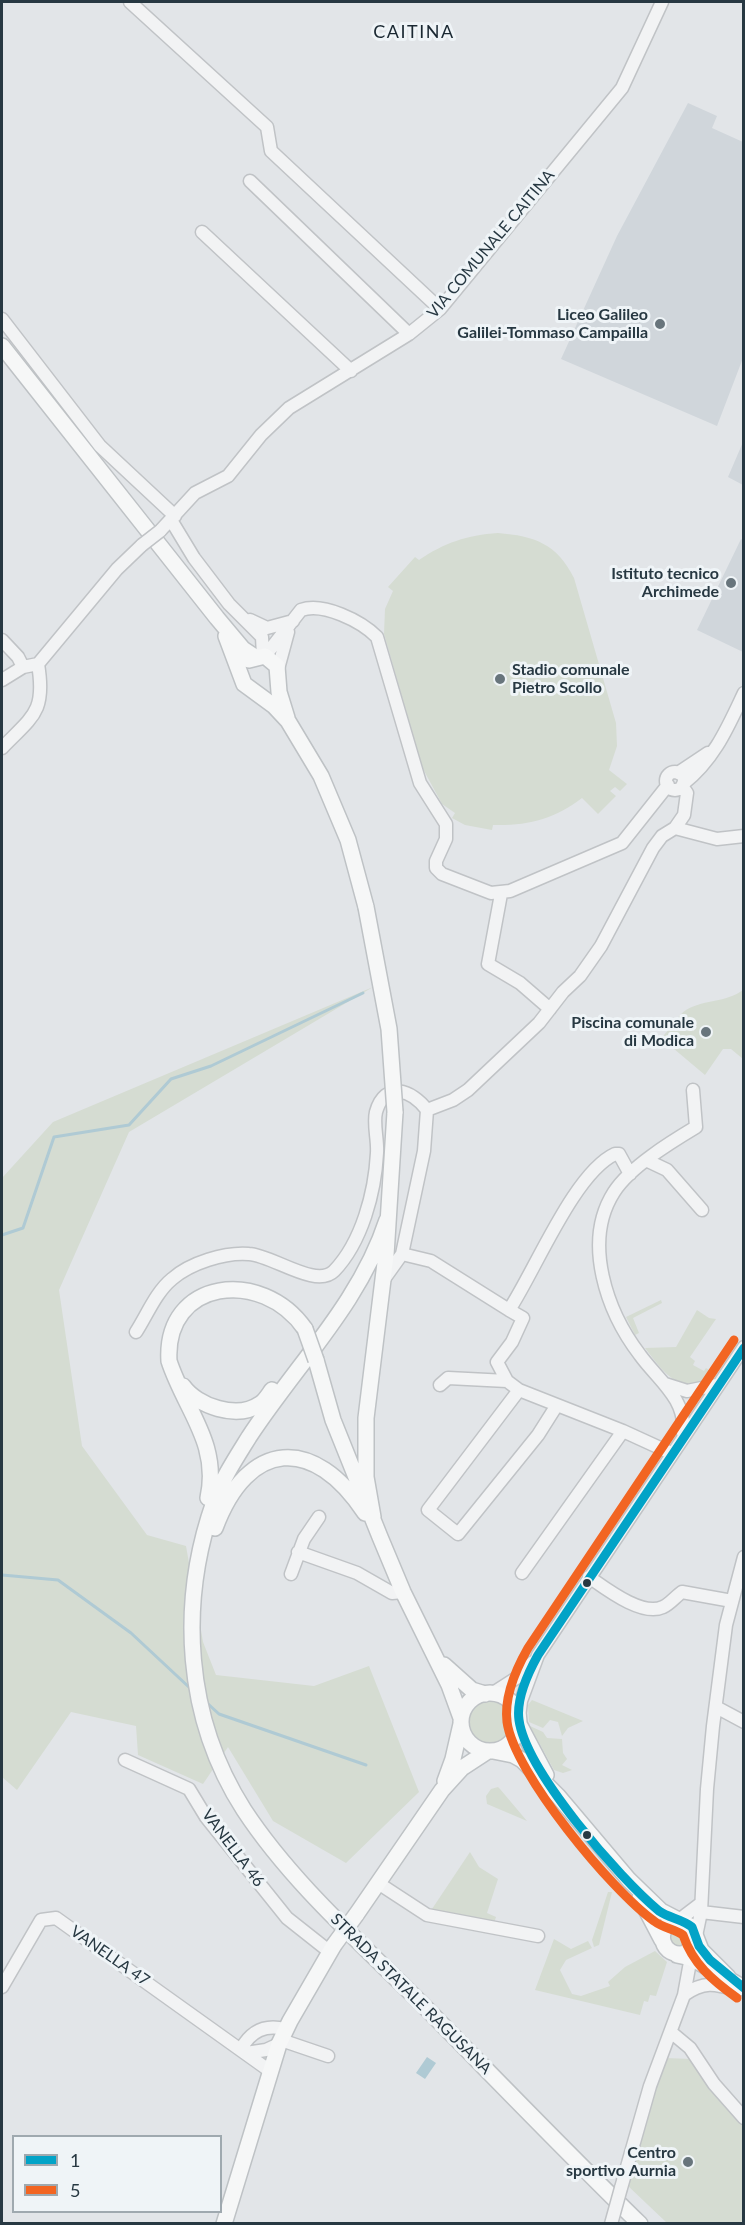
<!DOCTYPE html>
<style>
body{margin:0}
#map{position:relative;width:745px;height:2225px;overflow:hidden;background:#e2e5e8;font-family:Lato,sans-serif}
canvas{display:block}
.frame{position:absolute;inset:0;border:3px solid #273842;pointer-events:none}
.legend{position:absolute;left:12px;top:2135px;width:210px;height:78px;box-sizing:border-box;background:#eff4f7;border:2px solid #9fa9af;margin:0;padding:8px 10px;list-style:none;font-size:18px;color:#273842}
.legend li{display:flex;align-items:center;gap:12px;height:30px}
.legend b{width:30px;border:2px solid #9fa9af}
</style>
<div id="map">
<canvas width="745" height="2225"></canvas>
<div class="frame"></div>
<ul class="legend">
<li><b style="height:8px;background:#02a3c7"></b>1</li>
<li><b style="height:8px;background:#f26522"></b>5</li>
</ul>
</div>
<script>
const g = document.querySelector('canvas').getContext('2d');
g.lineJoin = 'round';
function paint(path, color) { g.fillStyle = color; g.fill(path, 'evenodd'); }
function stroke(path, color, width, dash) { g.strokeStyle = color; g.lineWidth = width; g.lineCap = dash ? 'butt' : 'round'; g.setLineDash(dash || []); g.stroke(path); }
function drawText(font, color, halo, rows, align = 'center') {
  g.font = font + ' Lato,sans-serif'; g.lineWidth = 6; g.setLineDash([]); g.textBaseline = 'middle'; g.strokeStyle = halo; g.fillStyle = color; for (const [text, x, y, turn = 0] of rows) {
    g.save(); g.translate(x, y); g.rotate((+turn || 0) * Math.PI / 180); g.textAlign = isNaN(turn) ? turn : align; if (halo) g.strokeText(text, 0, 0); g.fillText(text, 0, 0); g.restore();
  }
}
const built = new Path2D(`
 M688,103L717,116L712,128L743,142V358L717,426L561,359L617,236Z
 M743,442L744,485H743L728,477Z
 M741,539L744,541L743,652L697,630Z`);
const green = new Path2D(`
 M498,533C535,536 557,544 574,578L616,723L617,746L609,770L627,784L620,791L615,787L610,791L616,796L598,814L582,798C555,819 527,826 493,825L492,830L465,825L452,818L455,813L442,804L422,767L384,634L385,609L393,591L388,587L415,557L419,560C444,543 467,535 498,533Z
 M373,987L129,1132L59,1290L82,1446L147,1535L186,1546L203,1642L216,1675L314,1686L369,1666L419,1792L346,1863L273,1821L228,1747L203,1784L138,1755L136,1726L71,1712L17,1790L2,1777V1178L53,1122Z
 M743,990V1059L731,1049H723L705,1075L661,1038C669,1031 679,1014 686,1010C705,999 725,1003 743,990Z
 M661,1300L662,1303L633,1318L639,1333L635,1335L626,1317Z
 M697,1310L709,1318L716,1319L690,1357L695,1361L693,1365L704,1371L706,1368L715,1374C711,1380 706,1383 699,1384C673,1389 660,1367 645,1348L676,1347Z
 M466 1722a23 23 0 1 1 46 0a23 23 0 1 1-46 0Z
 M532,1700L583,1721L568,1728L562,1736L558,1722L550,1720L543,1728L529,1722L528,1705Z
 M530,1726L543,1732L547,1738L562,1739L563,1753L567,1759L562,1765L572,1770L563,1773L554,1770Z
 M498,1787L500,1789L527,1821L487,1804L486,1796L491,1789Z
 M470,1852L479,1867L498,1879L487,1913L496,1917L494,1923L430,1912Z
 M608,1892H612L599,1945L594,1947L592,1940Z
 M679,1925L690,1936L685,1947L673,1948L667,1933Z
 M554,1939L571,1949L588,1941L592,1948L566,1960L560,1970L572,1994L581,1996L610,1986L608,1982L625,1967L655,1951L667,1962L656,1996L650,1995L648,2002L644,2001L640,2015L535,1990Z
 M665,2058L692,2059L743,2124V2223H667L627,2185L638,2140Z`);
const water = new Path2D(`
 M427,2057L436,2063L425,2079L416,2073Z`);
const stream = new Path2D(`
 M2,1235L23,1228L54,1137L129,1125L171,1079L211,1066L363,993
 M2,1575L58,1580L131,1633L191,1689
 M207,1703L219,1714L366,1765`);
const minor = new Path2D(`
 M130,2L267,127L271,151L440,309
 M250,181L409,334
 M202,232L351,371
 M2,319L100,446L175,516
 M171,520L194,558L229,604L262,637L263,656
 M160,531L195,493L228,476L261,435L289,408L409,334L440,309L622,88L662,2
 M250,620L267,628L293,621
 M2,640L18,657L23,667
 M265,656L301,610C323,602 361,621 377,637L420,783L446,824V839L436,861V868L442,874L491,893L510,891L622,843L668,785
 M278,669L288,632
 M2,680L23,667L38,664L117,569L142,545
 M2,748C33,716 46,712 38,664
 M666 781a9 9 0 1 1 18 0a9 9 0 1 1-18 0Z
 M678,773L708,753
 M683,784C714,760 728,727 744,693
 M675,828L684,815L687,793L682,786
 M501,894L488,964L520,983L550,1009
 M427,1110L453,1100L468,1090L539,1023L563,992L580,976L601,946L653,848L662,836L675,828L717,839L744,836
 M648,1161L667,1170L702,1210
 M630,1174L619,1154H615C574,1173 535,1271 509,1310L523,1318L512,1342L497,1362L507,1381L519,1390L623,1431L671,1453
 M402,1254L431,1261L509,1310
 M136,1332C147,1315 156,1292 172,1279C190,1263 225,1252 249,1254C272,1255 316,1289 334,1271C362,1242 375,1192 377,1153C378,1140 373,1124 376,1112C385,1080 412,1090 427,1110L424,1151L402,1254L382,1282
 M665,1384L687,1391L717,1385
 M440,1385L448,1378L507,1381
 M519,1390L428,1510L458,1534L538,1435L557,1405
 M683,1433C687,1399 658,1380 640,1355C607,1312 582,1242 614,1192C630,1167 671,1142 696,1127L693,1090
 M298,1552L357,1573L392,1593L403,1592
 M522,1573L623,1431
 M291,1574L304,1539L319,1517
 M589,1577C605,1588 642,1617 663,1607C670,1604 676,1596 682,1592L732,1601
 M493,1693L518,1677L533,1662
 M716,1707L744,1722
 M519,1718L521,1701L538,1655L744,1347
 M125,1760L189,1789L206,1817L287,1918L330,1952
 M378,1883L427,1915L538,1936
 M701,1912L744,1917
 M679,1920L700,1904
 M696,1936L701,1912L707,1789L713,1726L726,1625L744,1557
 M2,1987L41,1920L56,1918L270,2071
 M684,1995C704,1980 716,1984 738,1990
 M672,2033L690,2048L714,2084L744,2118
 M281,2040L328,2056
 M241,2049C251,2031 265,2024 285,2029
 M246,2053L266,2050L279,2044
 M621,2188L650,2086L684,1995L692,1951`);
const major = new Path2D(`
 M2,346L217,618L243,649L255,657
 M226,636L244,684L274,706L288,721L321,776L348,840L366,907
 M249,660L265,656L277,666L279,692L287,718
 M387,1220C360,1303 296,1365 249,1437C236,1458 222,1479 214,1502C178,1604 185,1718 244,1810C292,1883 361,1943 423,2005C495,2078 566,2152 640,2224
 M316,1360L333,1420L380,1537L403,1592L449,1685L461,1718
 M183,1386C197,1406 237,1420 260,1404C265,1401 269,1394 272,1390
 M208,1498C220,1443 185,1410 169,1361C164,1279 262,1267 305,1329
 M373,1517L366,1477V1418L386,1255L395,1112
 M215,1528C248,1439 314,1435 365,1513
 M444,1665L472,1690L485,1694
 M461 1722a29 29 0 1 1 58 0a29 29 0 1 1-58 0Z
 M519,1724L546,1775
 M493,1751L513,1755L522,1760L558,1796L629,1880L661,1911L692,1927L701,1950L728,1977
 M445,1781L453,1759L461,1724
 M640,1898L662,1940
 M356,1915L442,1790L462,1768L488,1751
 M677,1920C652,1927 662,1960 686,1953L696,1939
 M677,1955L691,1958L744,1988
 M224,2224L279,2044L290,2021L334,1945`);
const minorBridge = new Path2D(`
 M142,545L160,531
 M611,2224L621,2188`);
const majorBridge = new Path2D(`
 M366,907L389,1029L395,1112
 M305,1329L316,1360
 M334,1945L356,1915`);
const bus1 = new Path2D(`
 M744,1348L538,1655C528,1673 516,1699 519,1720C526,1771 619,1878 659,1911C669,1918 682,1919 692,1927L699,1946L710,1960L744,1988`);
const bus2 = new Path2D(`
 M734,1340L528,1648C516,1669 504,1697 507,1722C514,1773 612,1891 654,1921C663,1928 674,1929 683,1935C693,1964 712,1980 737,1998`);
const markers = [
 [660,324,6,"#68757c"],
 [731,583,6,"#68757c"],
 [500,679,6,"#68757c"],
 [706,1032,6,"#68757c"],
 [587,1583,5,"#273842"],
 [587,1835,5,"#273842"],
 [688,2162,6,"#68757c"]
];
const streetNames = [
 ["VIA COMUNALE CAITINA",491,244,-50],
 ["VANELLA 46",233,1848,53],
 ["VANELLA 47",110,1956,35],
 ["STRADA STATALE RAGUSANA",411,1994,45]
];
const poiNames = [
 ["Liceo Galileo",648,315],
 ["Galilei-Tommaso Campailla",648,333],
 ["Istituto tecnico",719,574],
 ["Archimede",719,592],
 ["Stadio comunale",512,670,"left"],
 ["Pietro Scollo",512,688,"left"],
 ["Piscina comunale",694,1023],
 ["di Modica",694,1041],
 ["Centro",676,2153],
 ["sportivo Aurnia",676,2171]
];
const neighbourhoodNames = [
 ["CAITINA",414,32]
];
paint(built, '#d0d6db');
paint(green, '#d5dcd2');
paint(water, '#afcad4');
stroke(stream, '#afcad4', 3);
stroke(minor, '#c0c3c6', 15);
stroke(major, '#bec2c5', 18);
stroke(minor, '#f2f3f4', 12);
stroke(major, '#f6f7f7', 15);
stroke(minorBridge, '#c0c3c6', 15, []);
stroke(majorBridge, '#bec2c5', 18, []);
stroke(minorBridge, '#f2f3f4', 12);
stroke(majorBridge, '#f6f7f7', 15);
stroke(bus1, '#02a3c7', 9);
stroke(bus2, '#f26522', 9);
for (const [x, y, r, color] of markers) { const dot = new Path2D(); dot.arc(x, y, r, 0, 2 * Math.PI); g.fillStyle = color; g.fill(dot); stroke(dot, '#eff4f7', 2); }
drawText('16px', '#273842', '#eff4f7', streetNames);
drawText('bold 16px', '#273842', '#eff4f7', poiNames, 'right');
g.letterSpacing = '1.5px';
drawText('18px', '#1a2832', '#eff4f7', neighbourhoodNames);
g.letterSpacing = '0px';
</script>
